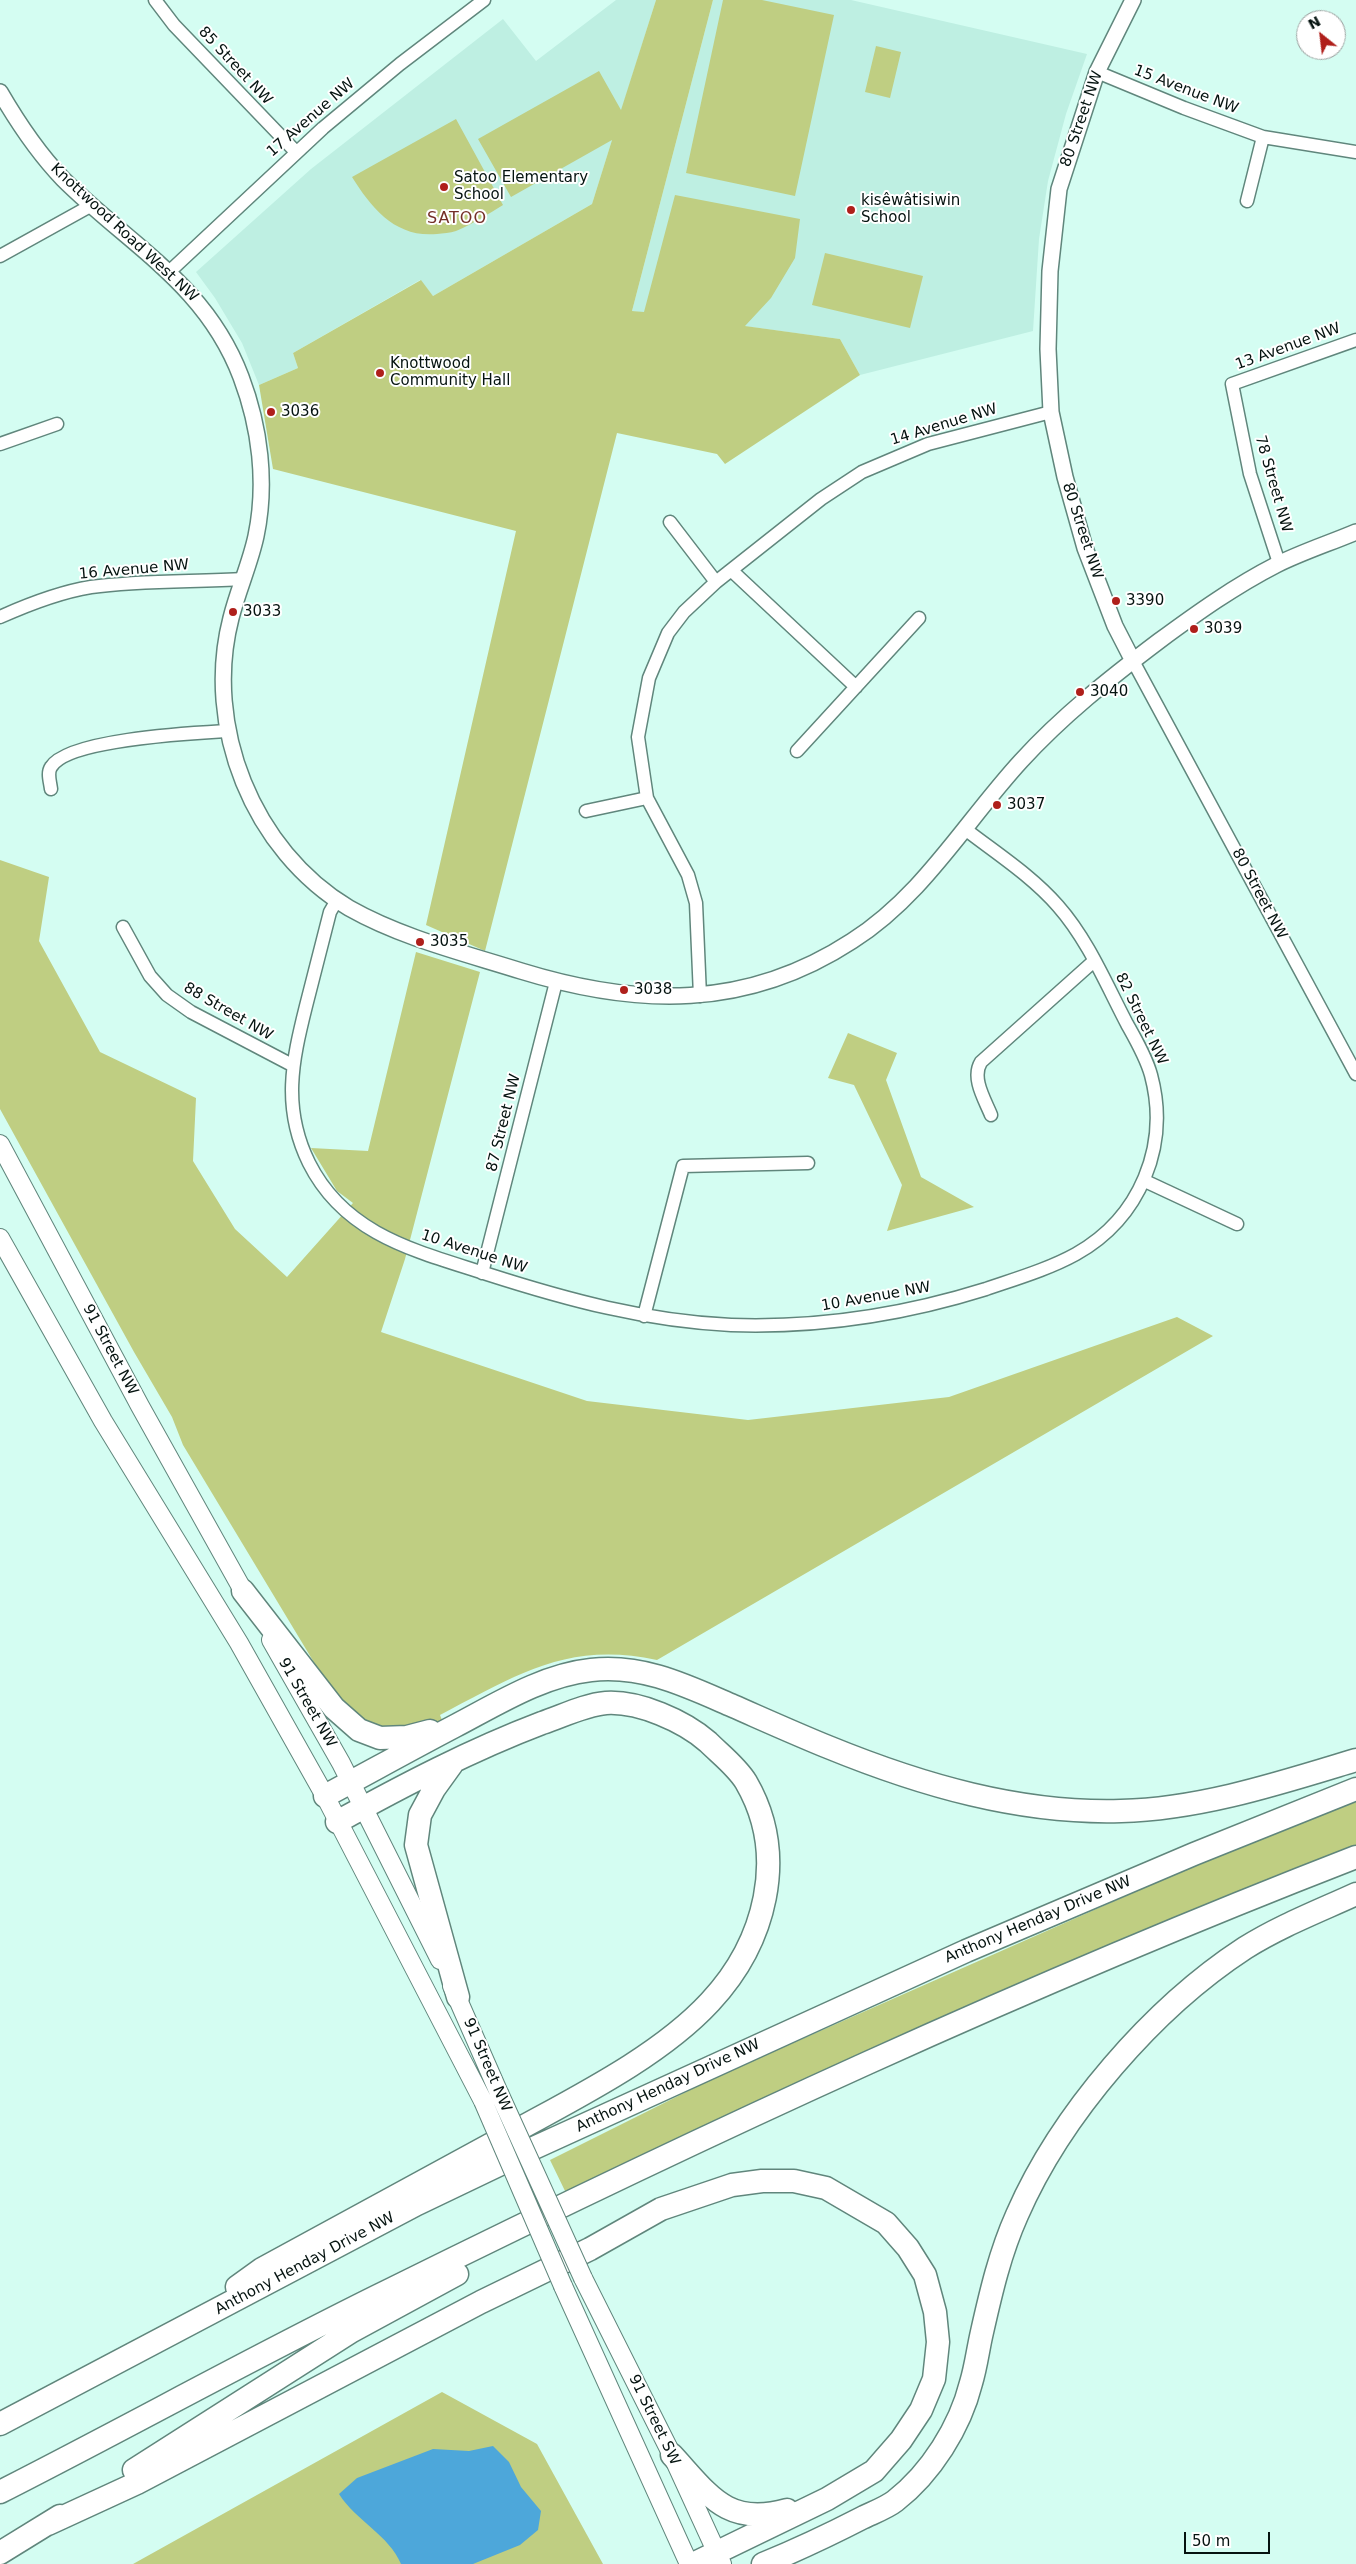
<!DOCTYPE html>
<meta charset="utf-8">
<style>
body{margin:0}
#map{position:relative;width:1356px;height:2564px;overflow:hidden;background:#d4fdf2;font-family:"DejaVu Sans",sans-serif}
canvas{display:block}
.north{position:absolute;left:1296px;top:10px;width:50px;height:50px;box-sizing:border-box;background:#fff;border:1px solid #9ba19f;border-radius:50%;rotate:331deg;font-size:14px;font-weight:700;line-height:20px;text-align:center;color:#051310}
.north::after{content:'';display:block;margin:auto;width:18px;height:22px;background:#af1f1b;clip-path:polygon(50% 0,100% 100%,50% 72%,0 100%)}
.scale{position:absolute;left:1184px;top:2532px;width:86px;height:22px;box-sizing:border-box;border:2px solid #051310;border-top:0;padding-left:6px;font-size:15px;line-height:18px;white-space:nowrap;color:#051310;-webkit-text-stroke:4px #fff;paint-order:stroke}
</style>
<div id="map">
<canvas width="1356" height="2564"></canvas>
<div class="north">N</div>
<div class="scale">50 m</div>
</div>
<script>
const g = document.querySelector('canvas').getContext('2d');
g.lineJoin = 'round';
function paint(path, color) { g.fillStyle = color; g.fill(path, 'evenodd'); }
function stroke(path, color, width, dash) { g.strokeStyle = color; g.lineWidth = width; g.lineCap = dash ? 'butt' : 'round'; g.setLineDash(dash || []); g.stroke(path); }
function drawText(font, color, halo, rows, align = 'center') {
  g.font = font + ' "DejaVu Sans",sans-serif'; g.lineWidth = 4; g.setLineDash([]); g.textBaseline = 'middle'; g.strokeStyle = halo; g.fillStyle = color; for (const [text, x, y, turn = 0] of rows) {
    g.save(); g.translate(x, y); g.rotate((+turn || 0) * Math.PI / 180); g.textAlign = isNaN(turn) ? turn : align; if (halo) g.strokeText(text, 0, 0); g.fillText(text, 0, 0); g.restore();
  }
}
const built = new Path2D(`
 M616,0H656L592,204L433,296L420,280L293,353L298,368L259,385L242,343L215,298L196,272L311,169L503,19L536,61Z
 M713,0H851L1087,54L1066,114L1048,181L1039,239L1033,331L860,375L840,339L632,311Z`);
const green = new Path2D(`
 M656,0H713L632,311L644,312L675,195L800,219L795,258L771,298L745,326L840,339L860,375L725,464L717,454L617,433L485,951L426,925L516,531L273,469L259,385L298,368L293,353L421,280L433,296L592,204L612,140L511,197L478,139L599,71L621,110Z
 M723,0H762L834,15L795,196L686,173Z
 M876,46L901,52L890,98L865,92Z
 M456,119L503,205C488,214 473,224 456,231C450,233 443,233 437,234C396,238 372,209 352,177Z
 M825,253L923,276L910,328L812,305Z
 M0,860L49,877L39,941L100,1052L196,1098L193,1161L235,1229L287,1277L353,1203L337,1191L311,1148L368,1151L416,952L480,972L405,1259L381,1332L587,1401L748,1420L949,1397L1177,1317L1213,1336L657,1660C567,1641 517,1675 440,1715L442,1720L420,1728L403,1731L366,1724L330,1689L183,1445L172,1417L134,1352L0,1109Z
 M848,1033L897,1053L886,1080L921,1177L974,1207L887,1231L902,1185L854,1085L828,1078Z
 M1356,1802V1847L566,2193L550,2160L716,2077L1214,1857Z
 M442,2392L537,2444L603,2564H133Z`);
const water = new Path2D(`
 M493,2446L509,2462L521,2487L541,2511L538,2530L520,2545L473,2564H401C389,2535 356,2521 339,2494L357,2478L433,2449L469,2451Z`);
const minor = new Path2D(`
 M155,0L174,25L296,152
 M1097,72L1184,108L1263,137L1356,152
 M1247,201L1263,137
 M0,256L92,205
 M169,272L323,128L400,64L484,0
 M0,444L57,424
 M670,522L716,582
 M1279,563L1250,474L1232,384L1356,340
 M731,570L856,687
 M0,617C29,604 60,592 91,587C142,580 193,582 244,579
 M1133,661L1356,1074
 M797,751L919,618
 M51,789C50,781 47,773 51,767C68,739 195,733 228,731
 M586,811L647,798
 M337,900L330,912C322,943 314,974 306,1006C292,1062 282,1108 309,1163C345,1235 416,1251 487,1274C568,1300 646,1321 731,1325C818,1328 903,1315 986,1289C1015,1279 1049,1269 1076,1254C1140,1218 1170,1146 1151,1075C1146,1057 1136,1040 1127,1024C1106,984 1088,940 1058,906C1032,876 996,853 965,829
 M123,927L150,976L167,995L191,1012L292,1065
 M700,996L696,903L688,875L647,798L638,737L649,678L668,633L684,612L716,582L821,499L862,472L928,444L1051,412
 M991,1115C985,1100 971,1078 981,1062L1094,961
 M1145,1181L1237,1224
 M482,1273L556,982
 M644,1316L683,1166L808,1163`);
const tertiary = new Path2D(`
 M1133,0L1097,72L1059,189L1050,271L1048,349L1051,412L1065,477L1085,548L1115,626L1133,661
 M0,92C18,123 38,153 63,179C129,245 206,284 241,377C260,427 267,483 256,536C250,564 238,590 231,618C203,726 253,851 349,908C402,938 464,953 521,971C638,1007 746,1010 852,941C923,896 965,822 1021,761C1062,716 1110,678 1159,641C1197,613 1235,586 1276,565C1302,552 1330,543 1356,532`);
const secondary = new Path2D(`
 M0,1144L140,1406L250,1603
 M0,1238L103,1421L239,1643L325,1796L483,2101
 M271,1640L341,1763L440,1960
 M452,1986L499,2093
 M583,2278L672,2455L722,2564
 M563,2286L689,2564`);
const motorway = new Path2D(`
 M243,1591L334,1708L359,1730L380,1738L407,1737L430,1731
 M452,1764L434,1789L420,1815L416,1845L458,1997
 M325,1796C368,1773 411,1749 455,1726C497,1704 543,1675 591,1670C643,1664 687,1686 733,1706C765,1720 796,1734 828,1747C921,1785 1020,1814 1121,1811C1201,1809 1280,1783 1356,1760
 M237,2287L262,2269C344,2224 427,2179 510,2134C575,2098 659,2057 710,2002C765,1943 789,1856 746,1782C737,1767 720,1754 708,1742C684,1721 639,1701 606,1703C584,1705 563,1716 542,1723C471,1750 404,1785 337,1822
 M0,2424L417,2204L536,2147L966,1951L1194,1854L1356,1789
 M672,2455C709,2495 727,2527 787,2510
 M134,2470L352,2331L457,2274
 M0,2492C130,2426 257,2355 388,2291C705,2134 1026,1985 1356,1857
 M48,2524L137,2483L481,2302L590,2249L661,2209L732,2185L762,2181H794L826,2188L886,2223L908,2248L925,2275L935,2312L938,2342L934,2379L921,2410L901,2440L874,2471L827,2499L693,2564
 M0,2553L60,2516
 M763,2564C797,2550 829,2535 862,2518C872,2513 886,2508 895,2501C931,2473 960,2427 971,2383C976,2367 978,2349 982,2332C991,2292 1000,2253 1017,2215C1061,2114 1153,2008 1245,1948C1280,1926 1319,1911 1356,1894`);
const secondaryBridge = new Path2D(`
 M499,2093L583,2278
 M483,2101L563,2286`);
const markers = [
 [444,187,5,"#af1f1b"],
 [851,210,5,"#af1f1b"],
 [380,373,5,"#af1f1b"],
 [271,412,5,"#af1f1b"],
 [1116,601,5,"#af1f1b"],
 [233,612,5,"#af1f1b"],
 [1194,629,5,"#af1f1b"],
 [1080,692,5,"#af1f1b"],
 [997,805,5,"#af1f1b"],
 [420,942,5,"#af1f1b"],
 [624,990,5,"#af1f1b"]
];
const streetNames = [
 ["85 Street NW",235,66,47],
 ["15 Avenue NW",1186,90,21],
 ["17 Avenue NW",311,118,-41],
 ["80 Street NW",1082,119,-71],
 ["Knottwood Road West NW",124,233,43],
 ["13 Avenue NW",1288,347,-20],
 ["14 Avenue NW",944,425,-17],
 ["78 Street NW",1273,484,74],
 ["80 Street NW",1082,531,72],
 ["16 Avenue NW",134,570,-5],
 ["80 Street NW",1259,894,62],
 ["88 Street NW",228,1012,30],
 ["82 Street NW",1141,1019,64],
 ["87 Street NW",504,1123,-76],
 ["10 Avenue NW",474,1252,18],
 ["10 Avenue NW",876,1297,-10],
 ["91 Street NW",110,1350,62],
 ["91 Street NW",307,1703,60],
 ["Anthony Henday Drive NW",1038,1920,-23],
 ["91 Street NW",487,2065,67],
 ["Anthony Henday Drive NW",668,2086,-25],
 ["Anthony Henday Drive NW",305,2264,-28],
 ["91 Street SW",654,2420,64]
];
const poiNames = [
 ["Satoo Elementary",454,178],
 ["School",454,195],
 ["kisêwâtisiwin",861,201],
 ["School",861,218],
 ["Knottwood",390,364],
 ["Community Hall",390,381],
 ["3036",281,412],
 ["3390",1126,601],
 ["3033",243,612],
 ["3039",1204,629],
 ["3040",1090,692],
 ["3037",1007,805],
 ["3035",430,942],
 ["3038",634,990]
];
const neighbourhoodNames = [
 ["SATOO",457,219]
];
paint(built, '#beefe2');
paint(green, '#bfce82');
paint(water, '#4da7da');
stroke(minor, '#60867c', 15);
stroke(tertiary, '#60867c', 18);
stroke(secondary, '#60867c', 20);
stroke(motorway, '#60867c', 25);
stroke(minor, '#fff', 12);
stroke(tertiary, '#fff', 15);
stroke(secondary, '#fff', 18);
stroke(motorway, '#fff', 22);
stroke(secondaryBridge, '#60867c', 20, []);
stroke(secondaryBridge, '#fff', 18);
for (const [x, y, r, color] of markers) { const dot = new Path2D(); dot.arc(x, y, r, 0, 2 * Math.PI); g.fillStyle = color; g.fill(dot); stroke(dot, '#fff', 2); }
drawText('15px', '#051310', '#fff', streetNames);
drawText('15px', '#051310', '#fff', poiNames, 'left');
g.letterSpacing = '1px';
drawText('16px', '#742f28', '#fff', neighbourhoodNames);
g.letterSpacing = '0px';
</script>
